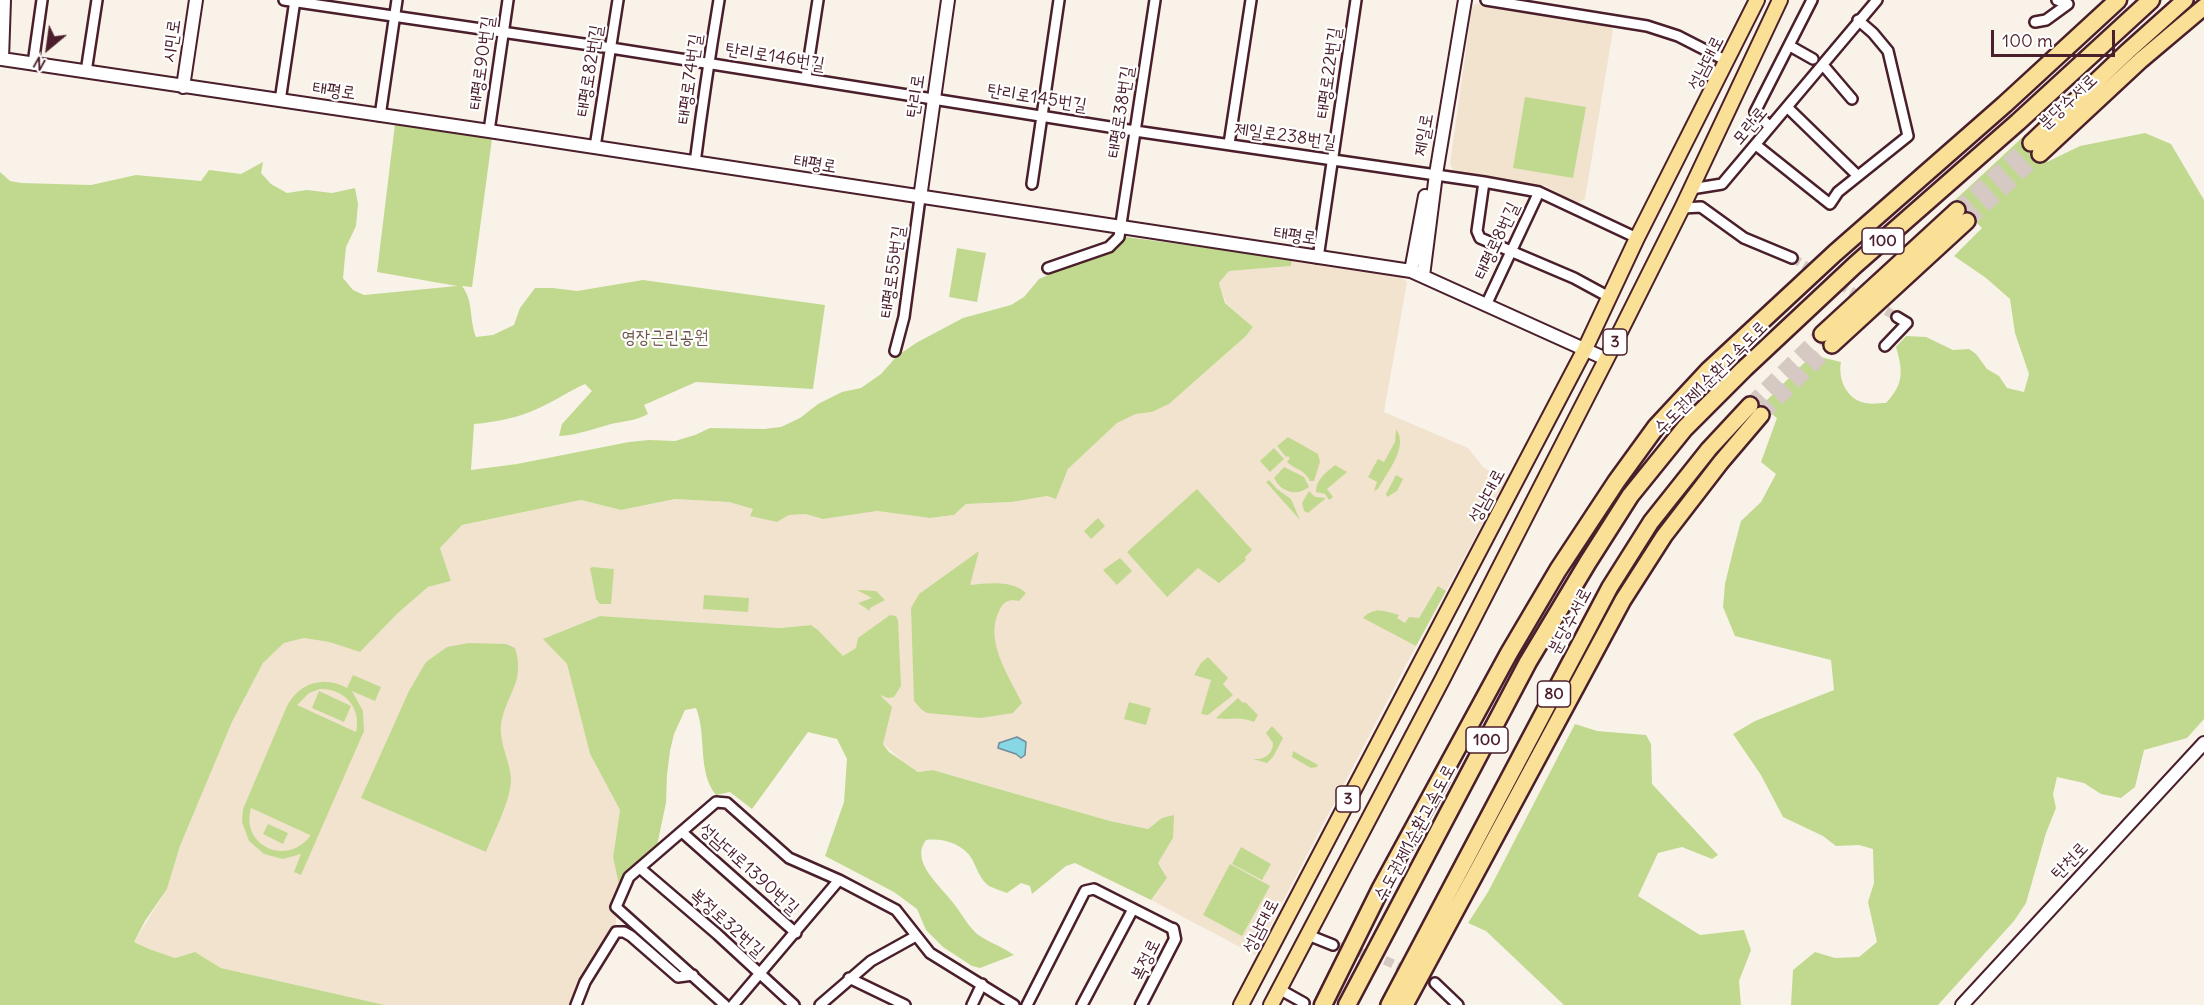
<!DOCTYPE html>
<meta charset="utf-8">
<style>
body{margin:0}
#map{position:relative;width:2204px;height:1005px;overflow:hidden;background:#f9f2e9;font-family:Delius,sans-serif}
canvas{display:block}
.north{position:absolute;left:18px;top:18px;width:60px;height:60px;-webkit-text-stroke:4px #fff;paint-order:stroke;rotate:209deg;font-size:16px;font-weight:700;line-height:24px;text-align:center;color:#4a1f2b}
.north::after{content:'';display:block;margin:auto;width:21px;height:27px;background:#4a1f2b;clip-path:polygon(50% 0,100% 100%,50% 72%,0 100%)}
.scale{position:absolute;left:1991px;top:30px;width:124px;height:27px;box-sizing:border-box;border:3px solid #4a1f2b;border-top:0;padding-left:8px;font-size:18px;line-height:21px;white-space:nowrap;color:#4a1f2b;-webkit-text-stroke:4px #fff;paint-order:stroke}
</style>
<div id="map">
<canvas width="2204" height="1005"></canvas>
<div class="north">N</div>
<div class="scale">100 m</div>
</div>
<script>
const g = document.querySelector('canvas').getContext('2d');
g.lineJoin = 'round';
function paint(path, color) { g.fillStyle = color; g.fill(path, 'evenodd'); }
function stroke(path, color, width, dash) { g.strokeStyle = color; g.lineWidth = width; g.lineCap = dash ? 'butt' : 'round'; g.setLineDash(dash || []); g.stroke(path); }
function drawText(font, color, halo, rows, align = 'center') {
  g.font = font + ' Delius,"Poor Story",sans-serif'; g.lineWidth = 4.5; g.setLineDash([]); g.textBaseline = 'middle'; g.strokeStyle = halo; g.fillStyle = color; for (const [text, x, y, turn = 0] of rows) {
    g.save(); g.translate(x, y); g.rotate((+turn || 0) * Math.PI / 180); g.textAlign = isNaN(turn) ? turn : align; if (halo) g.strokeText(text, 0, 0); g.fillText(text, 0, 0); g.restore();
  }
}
const built = new Path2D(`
 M1477,3L1609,25L1613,30L1585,199L1577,203L1545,186L1453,171L1450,164L1472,7Z
 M1292,259L1401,277L1407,282L1384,412L1468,448L1483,467L1506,480L1407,663L1255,955L1151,900L1167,878L1158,863L1173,838L1162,818L1148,829L1110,821L934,770L918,772L900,759L883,744L891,707L818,630L811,625L780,628L600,616L544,639L567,664L590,754L620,810L613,857L621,886L616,902V932L576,1005H385L221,968L195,952L175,958L149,949L134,942L167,889L180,846L232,722L263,663L284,643L304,638L329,642L360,652L398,613L428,587L451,581L440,548L462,525L581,500L621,510L675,499L729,502L753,509L750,516L777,522L789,515L805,514L823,519L877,511L930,518L954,515L966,504L1012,502L1047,496L1056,499L1068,469L1117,423L1136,414L1152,412L1169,404L1246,336L1253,327L1226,303L1219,283L1229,271L1291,266Z`);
const green = new Path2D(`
 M1525,97L1586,107L1573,178L1513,168Z
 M395,124L492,139L472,287L462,286C474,302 469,319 476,337L493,335L514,325L520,308L535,288H553L577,291L643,280L825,305L813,389L696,382L644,405L648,414C636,421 624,421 611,424C593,429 578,435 559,436L562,424L592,391L585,384C569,391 555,401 539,408C518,418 496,422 474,424L471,470L517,464L629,442L649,440L675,441L695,435L710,428L764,429L781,427L800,418L818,404L842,392L861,388L881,374L897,356L916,343L963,318L1011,305L1024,297L1039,279L1071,265L1108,253L1126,237L1292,259L1291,266L1229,271L1219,283L1225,303L1253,327L1246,336L1169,404L1152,412L1136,414L1117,423L1068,469L1056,499L1047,496L1012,502L966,504L954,515L930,518L877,511L823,519L805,514L789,515L777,522L750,516L753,509L729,502L675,499L621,510L581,500L462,525L440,548L451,581L428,587L398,613L360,652L329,642L304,638L284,643L263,663L232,722L180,846L167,889L145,921L134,942L149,949L175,958L195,952L221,968L385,1005H0V172L10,181L21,183L91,185L136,175L201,181L209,170L241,174L263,162L261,173L271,184L287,193L307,190L332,193L355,188L358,204L356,226L346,247L343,278L353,290L364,295L457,286L377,272Z
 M2145,133L2171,144L2204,200V719L2187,738L2144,750L2135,787L2121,798L2101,794L2084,783L2057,777L2053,794L2056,808L2046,833L2026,903L2014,921L1938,1005H1791L1793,970L1815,952L1835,958L1859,957L1877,942L1868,902L1874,883L1873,849L1859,845L1836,846L1823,836L1783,817L1761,775L1733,734L1755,721L1834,690L1831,660L1735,636L1723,607L1725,584L1733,551L1741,521L1761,502L1776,474L1761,462L1777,418L1761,406L1812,355L1841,362C1838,377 1845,397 1862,402C1869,405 1879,403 1886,403C1904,384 1903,371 1896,347L1906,336L1926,337L1953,350L1969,349L1976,354L1987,369L1999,376L2007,388L2024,392L2029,374L2015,333L2010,299L1986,278L1954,256L1982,228L1954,201L2025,135L2047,162L2080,146Z
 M957,248L986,253L977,302L949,297Z
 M1396,429C1409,447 1387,472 1378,489L1374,491L1377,482L1368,477L1378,459L1384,462L1395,442Z
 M1288,437L1318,454L1320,462L1314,481H1310C1305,470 1295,469 1287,462L1290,458L1288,456L1286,457L1277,446Z
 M1274,448L1284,459L1270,472L1260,461Z
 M1335,465L1347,472L1327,489L1333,497L1329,500L1325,494L1316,492C1316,479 1327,472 1335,465Z
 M1284,467L1304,477L1309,487C1296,497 1281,492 1274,478Z
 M1396,475L1403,479L1397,491L1387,497L1386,494Z
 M1269,480L1277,489L1291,499L1300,520L1266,482Z
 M1197,489L1252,550L1245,557L1246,560L1219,583L1198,568L1167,597L1127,552Z
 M1309,491L1315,497L1326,498L1308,513L1304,511L1302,503Z
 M1098,518L1105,526L1091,539L1084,531Z
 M979,551L970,585C987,583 1013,580 1026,593L1019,601C1010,599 1004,601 1000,609C983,640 1009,676 1022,703L1013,713L981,718L927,713L921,709L914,701L911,608L919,594Z
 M1120,558L1132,571L1117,585L1103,570Z
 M593,567L614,569L611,604H600L596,599L590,568Z
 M1438,586L1446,591L1416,646L1363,618C1374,606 1385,611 1399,615L1397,618L1405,623L1409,617L1419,618Z
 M857,590L876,591L885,600L870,608V611L858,603L872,598Z
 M704,595L749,598L748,612L703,609Z
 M890,615L896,616L898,620L901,686L894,697L888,698L880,695L892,707L883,744L889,752L918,772L933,770L1110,821L1148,829L1162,818L1174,815L1173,838L1158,863L1167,878L1151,900L1075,863L1066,866L1032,894L1030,886L1021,883L1007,893C1002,891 995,889 989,886C980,880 977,868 972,859C962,843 942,838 926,840C909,862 942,887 954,904C962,914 968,926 977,934C989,943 1002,946 1014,955L980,968L972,966L943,947L926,930L917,909L894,892L825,856L844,802L847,759L837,739L808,732L752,809L730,792L716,795C697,772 707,735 696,708L685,710L674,734L670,751L667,775L666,803L656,850L620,889L613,857L620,810L590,754L567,664L543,639L600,616L780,628L811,625L818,630L843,656L856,648L858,638Z
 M469,643L506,644L515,648C525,680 509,691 502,719C497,739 509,758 511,777C512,799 494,831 486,852L361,798L409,691L426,662L447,647Z
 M1208,657L1228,678L1223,684L1233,695L1208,715L1201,714L1211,680L1194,675L1201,663Z
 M353,675L381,687L375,701L352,691L363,711L364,731L301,875L294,872L301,854L283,859L264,854L249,841L242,822L243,809L287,706C299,683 324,675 347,688ZM320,689C344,688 362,708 356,732L297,705L309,693ZM251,808L310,835V836C287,867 240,846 251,808Z
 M319,691L351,706L344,722L312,708Z
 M1238,698L1243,703L1245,702L1258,715L1254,722C1237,715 1229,721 1216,718Z
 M1129,702L1151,708L1146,725L1124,719Z
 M1575,724L1597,731L1646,735L1651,744L1652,784L1718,855L1712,859L1682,847L1658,853L1638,896L1700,935L1744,930L1751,950L1739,981L1741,1005H1564L1486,931L1468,923L1488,892Z
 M1272,726L1283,738L1273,757L1267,763L1253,759C1263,760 1273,755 1273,743L1266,733Z
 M1293,751L1318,765L1317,767L1311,768L1292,757Z
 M268,824L288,833L283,844L263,834Z
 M1241,847L1271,864L1262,880L1232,864Z
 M1230,864L1270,886L1242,936L1203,915Z`);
const water = new Path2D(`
 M1017,737L1026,742L1025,755L1021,758L1016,754L998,748L999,743Z`);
const minorTunnel = new Path2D(`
 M1792,258L1897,317
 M1333,945L1380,958L1435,983`);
const trunkTunnel = new Path2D(`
 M1957,210L2031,143
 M1967,221L2040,154
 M1750,405L1822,334
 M1761,415L1832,345`);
const minor = new Path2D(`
 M284,0L611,48L1135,131L1484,182L1539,192L1637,238
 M1486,0L1647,26L1678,36L1727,61
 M2035,22L2046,20L2068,4L2057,0
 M1790,46L1813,59
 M33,64L42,0
 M1823,65L1852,99
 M86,72L97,0
 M806,78L818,0
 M280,101L295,0
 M1787,107L1857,175
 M380,116L397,0
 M1770,127L1755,112L1812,0
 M489,131L508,0
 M1229,144L1251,0
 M1756,145L1830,204L1838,192L1908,136L1888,51L1873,33L1858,20
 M595,147L618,0
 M695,163C702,108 710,54 719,0
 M1484,182L1477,231L1480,238L1574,278L1609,297
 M1032,184L1059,0
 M1691,189L1722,184L1877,0
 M1682,208L1701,207L1744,238L1792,258
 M1318,258L1356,0
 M1048,268L1109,247L1119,237L1155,0
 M1486,305L1539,192
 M1885,346L1907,323L1897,317
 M895,351L904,317L920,198
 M683,833L796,933
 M641,869L717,934L794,1005
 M1308,935L1333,945
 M849,978L905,1005
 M1435,983L1458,1005
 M1279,989L1304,1003
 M576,1005L585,982L616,932H624L631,936L678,977L693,975
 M725,1005L616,907L629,877L716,802L727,803L789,858L839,880L896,910L930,953L1014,1005
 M733,1005L839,880
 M820,1005L871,961L916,936
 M972,1005L982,984
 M1027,1005L1085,891L1094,889L1173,929
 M1082,1005L1133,909`);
const tertiary = new Path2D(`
 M1141,1005L1175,939L1173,929`);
const secondary = new Path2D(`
 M2,59L489,131L1411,271L1606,359
 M2,59L4,0
 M183,87L196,0
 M920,198L948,0
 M1411,271L1425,196
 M1423,276L1436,174L1465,0
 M1962,1005L2204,743`);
const primary = new Path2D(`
 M1241,1005L1585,349L1637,238L1757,0
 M1271,1005L1442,680L1612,348L1682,208L1780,0`);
const trunk = new Path2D(`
 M2031,143L2128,51L2185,0
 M2040,154L2141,60L2204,7
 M1822,334L1957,210
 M1832,345L1967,221
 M1389,1005L1610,587L1651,522L1709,449L1750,405
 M1405,1005L1623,600L1664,536L1721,462L1761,415`);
const motorway = new Path2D(`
 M1323,1005L1381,888L1509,653L1558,570L1616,482L1656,427L1709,370L1835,253L2005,104L2118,0
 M1347,1005L1528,662L1588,562L1630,496L1685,428L1744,369L1855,265L2018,122L2151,0`);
const shields = [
 [1883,241,42],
 [1615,342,24],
 [1554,694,33],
 [1487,740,42],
 [1348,799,24]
];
const shieldNames = [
 ["100",1883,241],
 ["3",1615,342],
 ["80",1554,694],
 ["100",1487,740],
 ["3",1348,799]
];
const streetNames = [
 ["시민로",172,41,-82],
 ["탄리로146번길",775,57,9],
 ["태평로90번길",482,63,-82],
 ["성남대로",1706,63,-63],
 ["태평로82번길",590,71,-81],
 ["태평로22번길",1329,73,-82],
 ["태평로74번길",690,79,-82],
 ["태평로",334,91,8],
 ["탄리로",916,96,-82],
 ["탄리로145번길",1037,98,9],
 ["분당수서로",2068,102,-43],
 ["태평로38번길",1121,112,-81],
 ["모란로",1750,126,-50],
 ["제일로",1424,135,-80],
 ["제일로238번길",1285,136,8],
 ["태평로",815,164,9],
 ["태평로",1295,236,8],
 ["태평로8번길",1497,241,-65],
 ["태평로55번길",893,272,-82],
 ["수도권제1순환고속도로",1711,378,-45],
 ["성남대로",1487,496,-62],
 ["분당수서로",1570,621,-62],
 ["수도권제1순환고속도로",1415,833,-62],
 ["탄천로",2070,861,-46],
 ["성남대로1390번길",749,869,42],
 ["복정로32번길",727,923,42],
 ["성남대로",1261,926,-63],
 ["복정로",1146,960,-63]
];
const parkNames = [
 ["영장근린공원",665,338]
];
paint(built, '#f2e3cf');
paint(green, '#c1d98f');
paint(water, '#88d7e4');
stroke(water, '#6f8d9a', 1.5);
stroke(minorTunnel, '#d6c8c3', 9, [9, 4.5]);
stroke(trunkTunnel, '#d6c8c3', 15, [15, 8]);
stroke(minor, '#4a1f2b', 14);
stroke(tertiary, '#4a1f2b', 15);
stroke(secondary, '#4a1f2b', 16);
stroke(primary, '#4a1f2b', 18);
stroke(trunk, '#4a1f2b', 20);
stroke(motorway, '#4a1f2b', 21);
stroke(minor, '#fff', 9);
stroke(tertiary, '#fff', 10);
stroke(secondary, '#fff', 12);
stroke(primary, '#fadf96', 14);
stroke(trunk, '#fadf96', 15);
stroke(motorway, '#fadf96', 16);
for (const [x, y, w] of shields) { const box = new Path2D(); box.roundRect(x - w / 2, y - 13, w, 26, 4.5); g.fillStyle = '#fff'; g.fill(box); stroke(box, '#4a1f2b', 1.5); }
drawText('bold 16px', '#4a1f2b', null, shieldNames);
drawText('18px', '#4a1f2b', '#fff', streetNames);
drawText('18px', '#6e5749', '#fff', parkNames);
</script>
